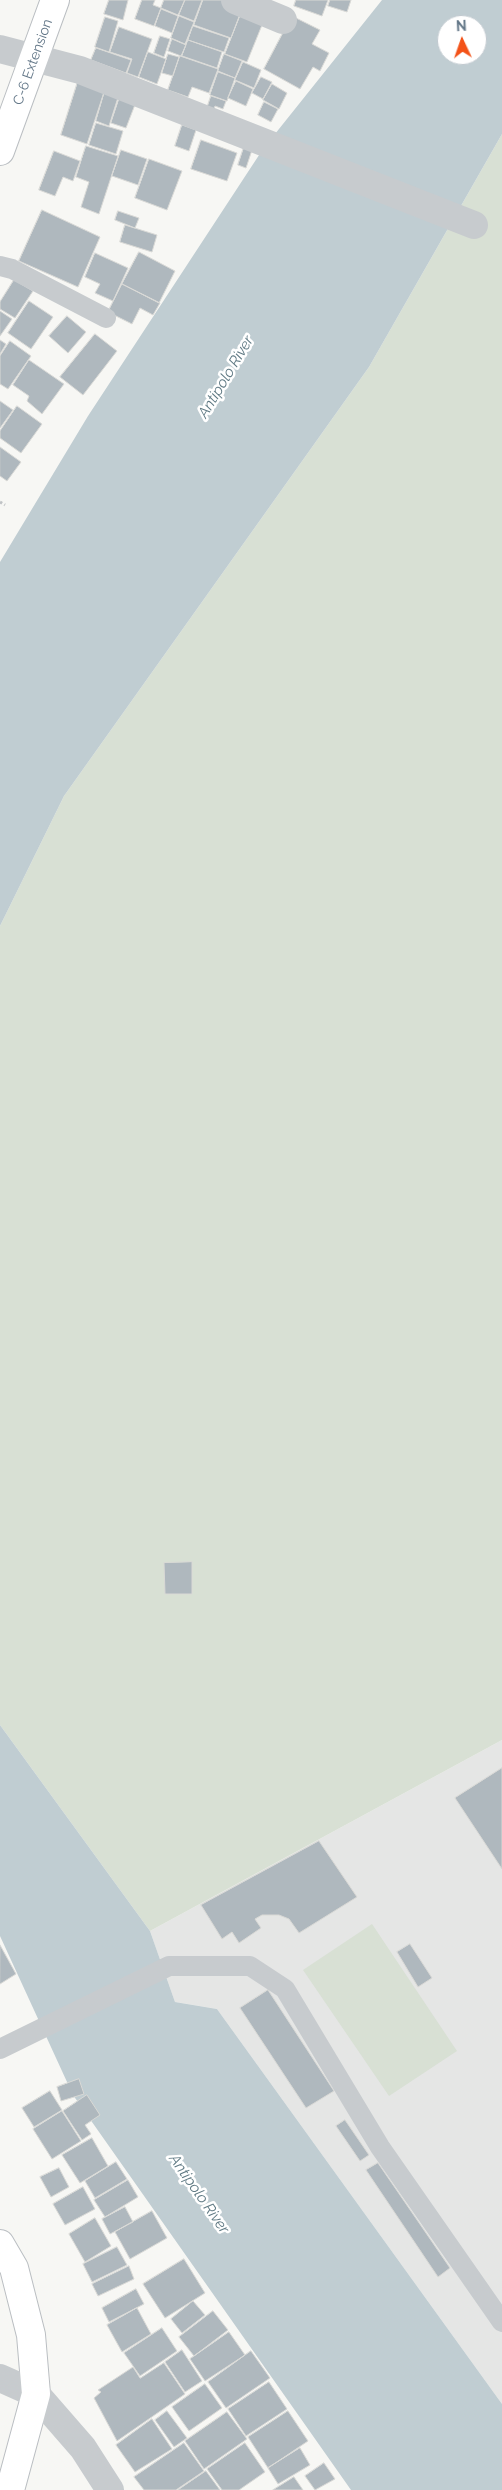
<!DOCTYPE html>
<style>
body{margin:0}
#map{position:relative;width:502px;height:2490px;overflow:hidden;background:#f7f7f4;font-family:Raleway,sans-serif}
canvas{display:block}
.north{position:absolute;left:437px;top:15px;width:50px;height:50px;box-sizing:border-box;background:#fff;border:1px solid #c1c9cf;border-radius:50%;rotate:357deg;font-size:14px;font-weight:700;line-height:20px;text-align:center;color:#637788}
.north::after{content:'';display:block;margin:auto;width:18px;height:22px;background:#f35218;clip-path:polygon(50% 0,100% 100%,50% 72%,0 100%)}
</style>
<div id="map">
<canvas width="502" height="2490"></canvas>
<div class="north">N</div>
</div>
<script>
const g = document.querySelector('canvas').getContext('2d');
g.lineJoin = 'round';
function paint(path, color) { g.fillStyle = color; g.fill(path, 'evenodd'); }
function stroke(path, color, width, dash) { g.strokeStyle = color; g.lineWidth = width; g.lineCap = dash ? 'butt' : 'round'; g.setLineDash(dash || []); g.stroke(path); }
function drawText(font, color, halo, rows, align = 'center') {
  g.font = font + ' Raleway,sans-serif'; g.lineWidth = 5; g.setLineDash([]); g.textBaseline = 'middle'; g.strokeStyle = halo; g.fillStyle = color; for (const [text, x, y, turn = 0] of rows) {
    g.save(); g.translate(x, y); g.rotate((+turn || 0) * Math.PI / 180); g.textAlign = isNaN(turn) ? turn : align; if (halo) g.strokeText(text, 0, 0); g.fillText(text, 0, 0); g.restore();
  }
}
const built = new Path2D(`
 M502,1740V2404L217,2009L175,2002L150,1931Z`);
const green = new Path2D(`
 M502,134V1740L150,1931L0,1725V926L64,796L369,367Z
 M372,1924L457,2051L389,2096L303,1970Z`);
const water = new Path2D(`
 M382,0H502V134L369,367L64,796L0,926V562L88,416L263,149ZM447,25H477V55H447Z
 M0,1725L150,1931L175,2002L217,2009L502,2404V2490H351L73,2095L0,1936Z`);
const building = new Path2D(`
 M109,0H128L123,20L104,14Z
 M142,0H155L153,5L161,8L154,26L135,19Z
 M164,0H185L178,15L161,8Z
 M185,0H202L194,21L179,15Z
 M203,0H224L243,6L231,38L194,25Z
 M296,0H328L322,16L294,6Z
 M330,0H351L347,12L328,6Z
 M161,9L178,16L172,33L155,26Z
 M179,16L194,22L185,44L171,38Z
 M240,16L262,25L247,62L225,54Z
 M292,16L320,30L312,44L329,53L320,71L313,67L300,89L264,69Z
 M105,17L118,21L109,52L95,47Z
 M193,26L229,38L224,52L188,40Z
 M119,27L152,39L138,77L127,73L132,59L110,52Z
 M160,36L170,39L164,57L154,53Z
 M172,39L186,45L181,56L168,51Z
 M188,40L222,52L217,68L182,56Z
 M96,48L131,60L126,73L91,60Z
 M148,52L166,59L157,84L139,77Z
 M168,54L179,57L173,76L162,73Z
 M224,54L242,61L235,78L218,71Z
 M180,56L218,69L209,93L192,87L188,97L168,90Z
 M243,62L261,70L254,88L235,80Z
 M218,72L235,78L227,101L210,95Z
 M261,77L272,82L263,99L252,93Z
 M79,78L106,86L87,144L61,135Z
 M236,81L253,89L246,106L228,98Z
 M272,84L287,93L279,109L263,100Z
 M106,87L120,91L109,126L96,121Z
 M120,96L136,102L126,128L111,123Z
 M211,96L226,101L223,109L215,106L214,109L206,111Z
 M264,102L278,109L271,122L258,115Z
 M96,123L123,131L116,154L89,145Z
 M182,125L196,130L189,151L175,146Z
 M201,140L237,153L227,181L191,169Z
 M86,146L118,156L99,214L81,207L89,182L76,177Z
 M244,147L252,150L246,168L238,165Z
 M121,150L147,159L138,185L112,176Z
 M54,151L80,161L73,181L63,177L55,196L39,190Z
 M149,159L182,171L167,210L135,198Z
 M42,210L100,237L78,287L19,261Z
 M118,211L139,218L135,228L115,220Z
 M125,225L157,235L152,252L120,242Z
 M139,252L175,271L159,303L122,284Z
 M95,253L128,268L113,301L95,293L100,284L85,277Z
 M14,280L33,291L15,318L0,309V302Z
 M122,284L160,303L153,315L140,308L132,324L108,312Z
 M29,301L53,317L31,349L8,333Z
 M0,311L12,319L0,336Z
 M67,316L86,332L68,353L49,336Z
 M95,334L117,351L83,395L60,377Z
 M0,340L6,344L0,354Z
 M10,341L31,356L8,389L0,384V356Z
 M29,360L64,384L42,414L27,401L29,396L13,385Z
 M0,401L13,410L0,428Z
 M17,406L42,424L21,453L0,438V431Z
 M0,447L21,462L7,481L0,476Z
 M192,1562V1594H165L164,1563Z
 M502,1768V1869L455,1798Z
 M319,1841L357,1897L299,1933L289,1919L279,1915H262L255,1919L261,1928L239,1943L232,1932L222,1939L201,1905Z
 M410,1944L432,1978L418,1987L397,1952Z
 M0,1945L16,1974L0,1984Z
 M268,1990L334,2091L306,2108L240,2008Z
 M79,2079L84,2094L61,2101L57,2087Z
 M50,2091L62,2110L34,2127L22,2108Z
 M87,2095L100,2115L85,2125L91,2134L82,2140L63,2111Z
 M62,2111L81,2141L52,2159L33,2129Z
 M345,2120L369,2155L360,2161L336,2126Z
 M92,2138L108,2166L80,2183L62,2155Z
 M116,2162L127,2179L95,2198L85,2181Z
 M378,2163L450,2268L438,2277L366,2170Z
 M59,2168L69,2187L51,2197L40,2177Z
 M128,2180L138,2197L105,2217L94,2200Z
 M83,2187L95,2209L65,2225L53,2204Z
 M125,2207L133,2222L110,2234L102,2219Z
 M152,2211L167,2238L130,2259L115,2232Z
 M95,2218L111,2246L85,2262L69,2234Z
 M117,2247L127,2265L92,2282L83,2264Z
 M184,2259L205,2293L165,2318L143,2284Z
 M129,2266L134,2279L98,2296L92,2284Z
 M136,2289L144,2304L109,2322L102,2308Z
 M193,2301L205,2315L182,2333L171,2319Z
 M137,2308L151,2334L122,2352L107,2325Z
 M213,2311L228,2330L194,2356L179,2337Z
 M162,2328L177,2351L140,2376L124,2353Z
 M229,2332L245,2355L205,2381L190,2359Z
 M182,2350L202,2381L185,2392L165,2362Z
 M251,2351L270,2378L226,2408L208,2382Z
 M164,2363L185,2394L117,2441L94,2398L101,2392L98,2390L133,2367L140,2378Z
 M269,2382L287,2409L246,2436L228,2409Z
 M205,2384L222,2408L189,2431L172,2407Z
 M167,2411L187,2438L174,2447L155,2420Z
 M288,2411L308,2441L268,2468L248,2437Z
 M227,2412L247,2439L204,2469L185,2441Z
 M152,2419L172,2449L135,2472L116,2445Z
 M184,2443L204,2471L176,2490H144L134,2477Z
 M245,2443L265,2472L239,2490H222L207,2469Z
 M300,2448L310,2465L278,2484L268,2468Z
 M324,2463L335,2479L315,2490L305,2476Z
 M206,2471L220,2490H178Z
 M294,2477L303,2490H273Z`);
const path = new Path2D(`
 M0,502L5,505`);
const lane = new Path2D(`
 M0,266L12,269L106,318
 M0,2049L169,1966H250L285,1989L380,2147L502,2322`);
const street = new Path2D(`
 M235,0L283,20
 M0,49L80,70L474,225
 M0,2378L36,2394L83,2448L110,2490`);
const primary = new Path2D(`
 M0,151L55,0
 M0,2244L14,2268L31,2335L36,2394L10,2490`);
const streetNames = [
 ["C-6 Extension",33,62,-70]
];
const waterNames = [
 ["Antipolo River",226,377,-59],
 ["Antipolo River",199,2194,55]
];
paint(built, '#e5e6e5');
paint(green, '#d8e0d4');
paint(water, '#c0cdd2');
paint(building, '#afb8be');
stroke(building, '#d9d9d6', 1);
stroke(primary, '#babec2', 30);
stroke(path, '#c0c3c5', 3, [2.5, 2.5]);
stroke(lane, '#c7cbce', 20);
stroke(street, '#c7cbce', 28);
stroke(primary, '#fff', 28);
drawText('14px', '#637788', '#fff', streetNames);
drawText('italic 15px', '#5f7983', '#fff', waterNames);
</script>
